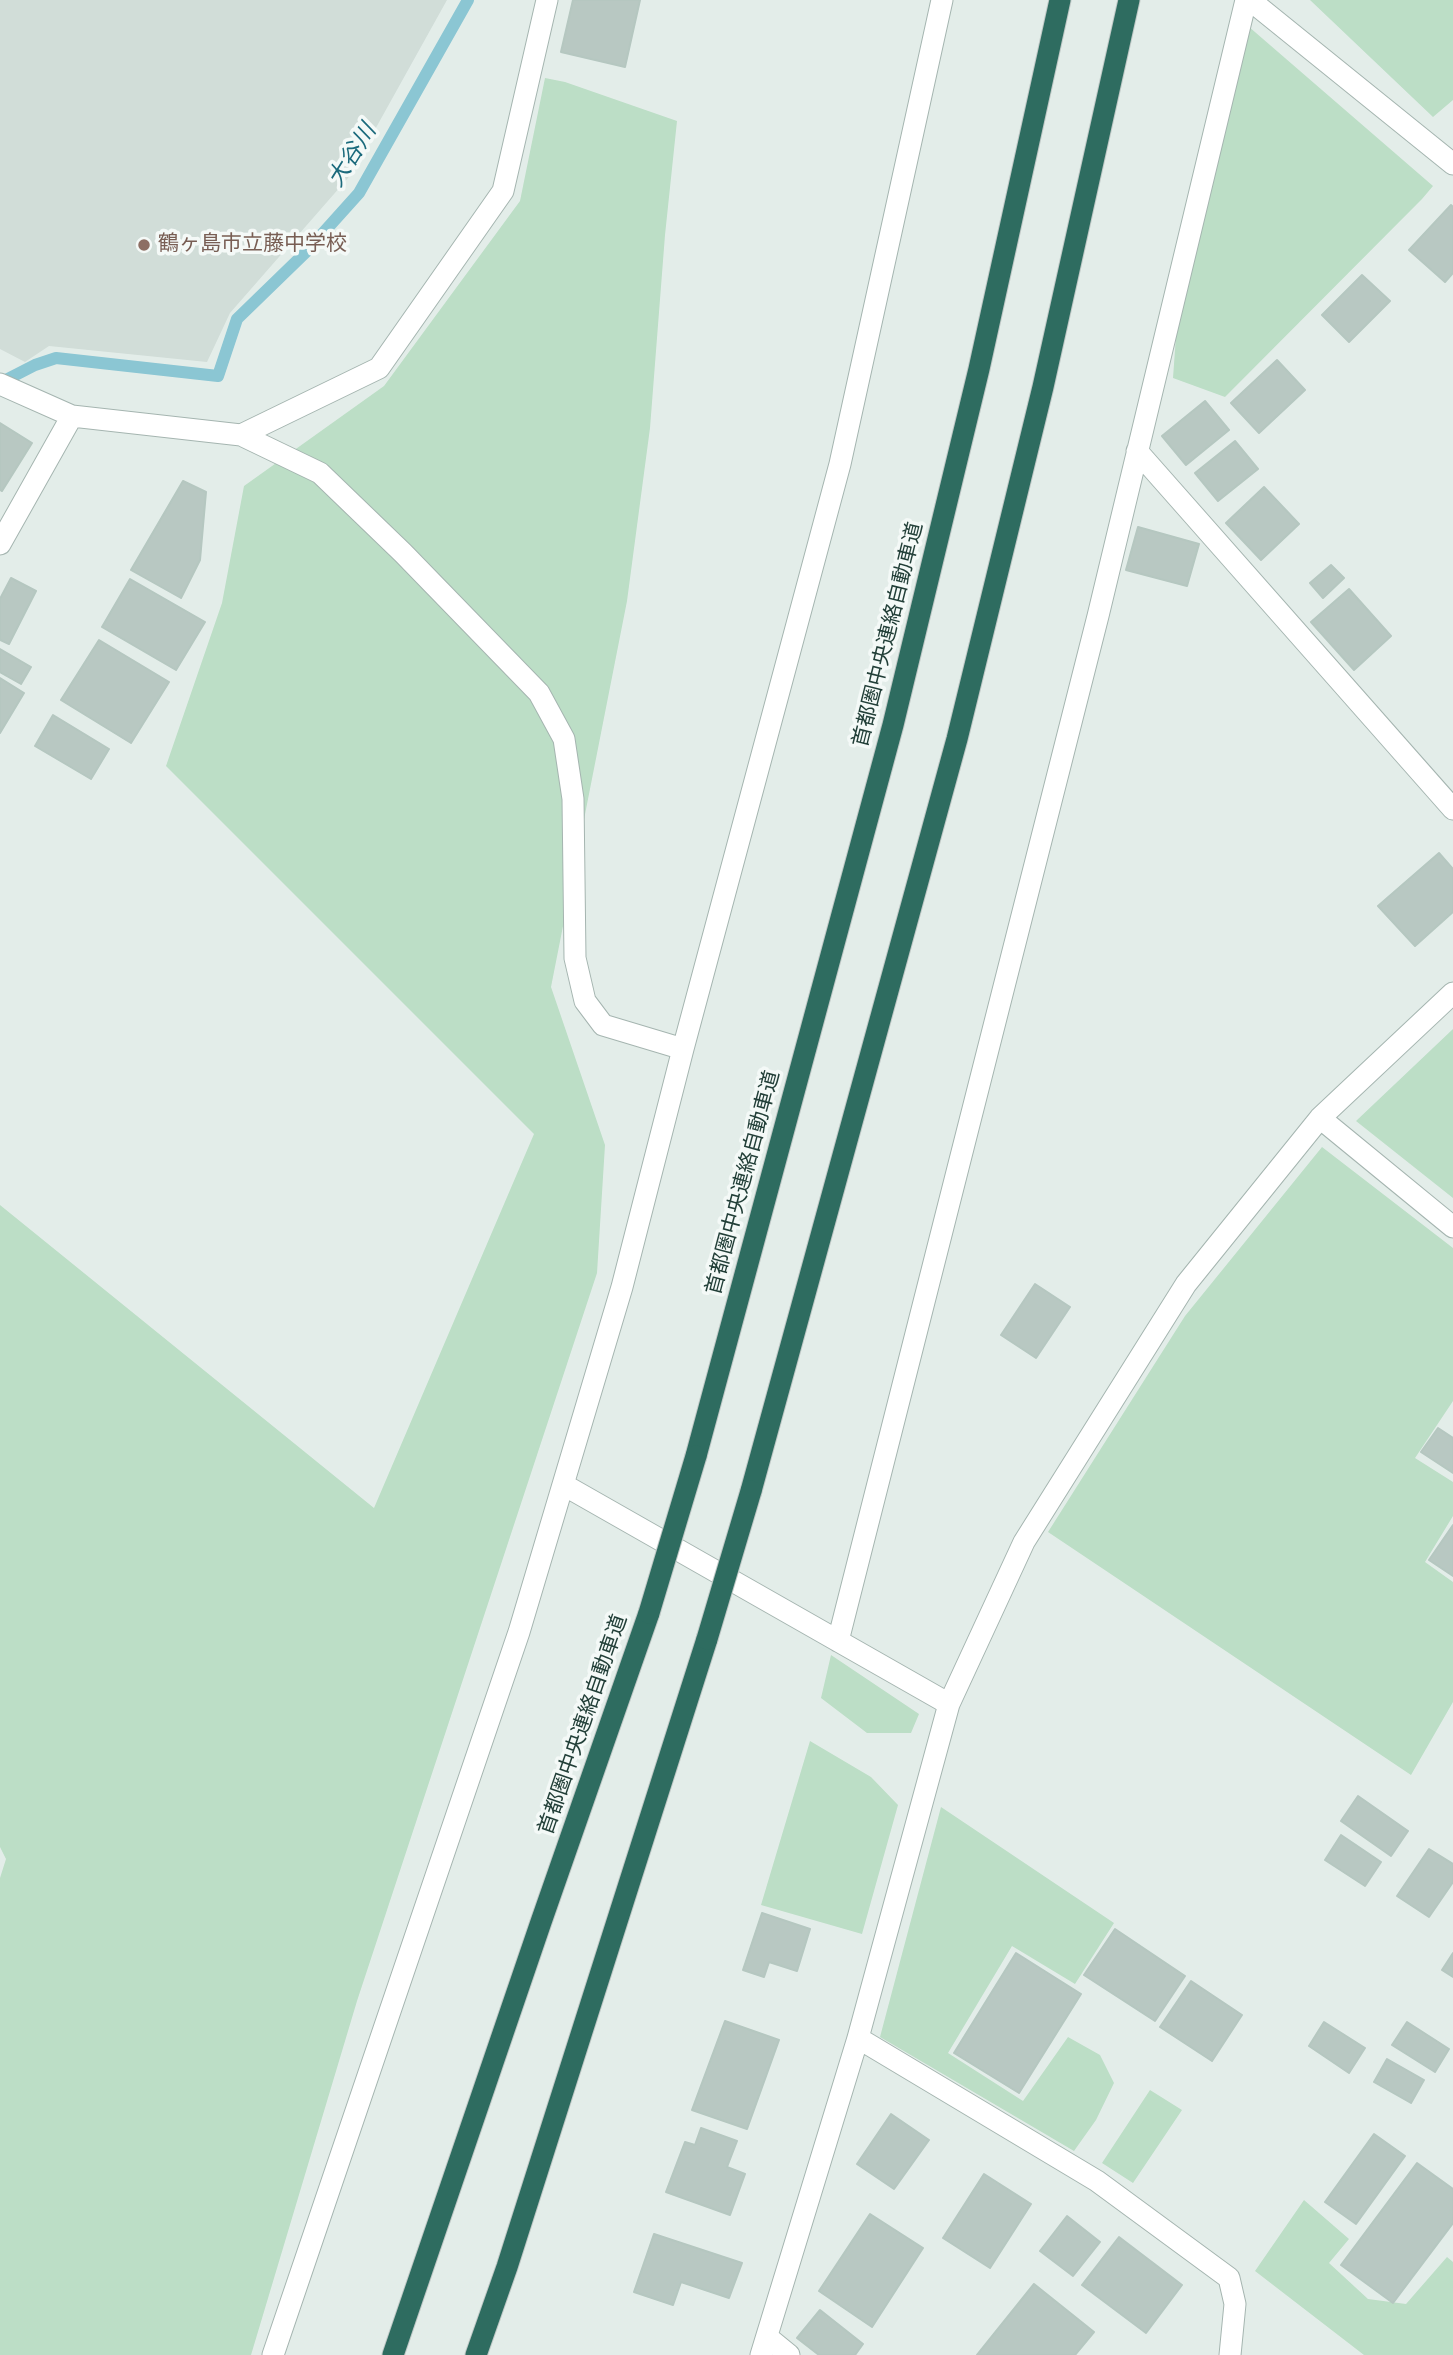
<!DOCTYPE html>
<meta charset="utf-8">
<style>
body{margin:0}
canvas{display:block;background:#e3ede9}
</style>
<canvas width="1453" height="2355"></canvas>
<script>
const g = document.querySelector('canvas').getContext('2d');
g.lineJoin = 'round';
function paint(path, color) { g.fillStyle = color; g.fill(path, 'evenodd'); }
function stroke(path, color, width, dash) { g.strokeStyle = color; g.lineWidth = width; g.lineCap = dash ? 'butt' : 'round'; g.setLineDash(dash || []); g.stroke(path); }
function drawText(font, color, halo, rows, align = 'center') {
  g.font = font + ' "Sofia Sans Condensed","Noto Sans JP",sans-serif'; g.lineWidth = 7; g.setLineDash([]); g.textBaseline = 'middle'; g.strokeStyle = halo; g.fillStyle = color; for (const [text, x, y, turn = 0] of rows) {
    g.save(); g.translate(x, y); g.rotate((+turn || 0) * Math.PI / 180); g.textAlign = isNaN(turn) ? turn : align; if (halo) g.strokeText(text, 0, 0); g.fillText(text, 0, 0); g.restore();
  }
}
const built = new Path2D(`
 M0,0H447L348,178L230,313L207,362L49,346L25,362L0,349Z`);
const green = new Path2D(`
 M1310,0H1453V100L1433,117Z
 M1248,26L1433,186L1422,199L1225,397L1173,378L1177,322Z
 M545,78L565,82L677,121L665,235L650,428L627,601L551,987L605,1145L597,1273L357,2001L251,2355H0V1878L6,1859L0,1847V1205L374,1508L534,1134L166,766L222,603L244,486L384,386L520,201Z
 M1453,1029V1198L1356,1121Z
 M1322,1147L1453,1248V1401L1415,1458L1453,1482V1516L1425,1562L1453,1582V1702L1411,1775L1048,1532L1185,1316Z
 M831,1655L919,1714L911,1733H867L821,1698Z
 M810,1741L871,1777L898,1805L862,1934L761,1905Z
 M941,1807L1114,1923L1075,1984L1012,1946L948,2053L1023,2101L1068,2037L1100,2055L1114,2083L1096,2120L1074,2151L880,2037Z
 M1150,2090L1182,2110L1133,2183L1102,2163Z
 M1304,2200L1349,2239L1329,2263L1368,2299L1406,2304L1447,2257L1453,2262V2355H1364L1255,2271Z`);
const stream = new Path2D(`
 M0,383L35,365L56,358L218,376L237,319L306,252L359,193L468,0`);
const building = new Path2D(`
 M573,0H640L625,67L561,52Z
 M1451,205L1453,207V273L1445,282L1409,250Z
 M1362,275L1390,301L1349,342L1322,315Z
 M1277,360L1305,390L1259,433L1231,403Z
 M1205,401L1229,430L1186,465L1162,436Z
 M0,423L32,443L2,491L0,490Z
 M1235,441L1258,469L1218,501L1195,473Z
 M183,481L206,492L200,560L181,598L131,570Z
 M1264,487L1299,524L1261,560L1226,523Z
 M1138,527L1199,544L1187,586L1126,570Z
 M1331,565L1344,578L1323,598L1310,583Z
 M11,578L36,591L9,644L0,640V599Z
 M130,579L205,622L176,670L102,627Z
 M1349,589L1391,636L1354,670L1311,622Z
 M99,640L169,682L131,743L61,700Z
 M0,649L31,667L21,684L0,672Z
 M0,678L24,693L0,733Z
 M53,715L109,749L91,779L35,746Z
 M1439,853L1453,869V912L1415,946L1378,906Z
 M1035,1284L1070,1307L1036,1358L1001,1335Z
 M1438,1428L1453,1438V1473L1421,1452Z
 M1453,1525V1576L1429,1560Z
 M1358,1796L1408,1831L1391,1856L1341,1821Z
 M1341,1835L1381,1862L1365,1886L1325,1860Z
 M1429,1849L1453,1864V1882L1429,1917L1397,1896Z
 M762,1913L810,1929L797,1971L769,1962L764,1977L743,1970Z
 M1115,1929L1185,1976L1155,2021L1084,1975Z
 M1016,1953L1081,1994L1019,2093L954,2053Z
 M1453,1953V1977L1442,1970Z
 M1191,1981L1242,2015L1212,2061L1160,2027Z
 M725,2021L779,2040L747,2129L692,2110Z
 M1324,2022L1365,2048L1349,2073L1309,2046Z
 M1407,2022L1449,2049L1435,2072L1392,2045Z
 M1387,2059L1424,2080L1411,2103L1374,2082Z
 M891,2114L929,2140L894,2189L857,2164Z
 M701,2128L737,2141L727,2167L745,2174L730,2215L666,2192L685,2142L695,2145Z
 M1374,2134L1405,2156L1356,2224L1325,2202Z
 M1417,2163L1453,2189V2223L1393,2303L1341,2265Z
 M984,2174L1031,2204L990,2268L943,2238Z
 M870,2214L923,2248L872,2327L819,2291Z
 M1067,2216L1100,2242L1073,2276L1040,2251Z
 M654,2234L742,2263L729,2298L681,2282L673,2305L634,2292Z
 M1119,2237L1182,2285L1146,2333L1082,2285Z
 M1034,2284L1094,2332L1075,2355H977Z
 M820,2310L863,2344L855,2355H819L797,2338Z`);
const minor = new Path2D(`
 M1250,0L1453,164
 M0,384L72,416L241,435L379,368L503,191L547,0
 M241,435L320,473L403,553L539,693L564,739L573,799L575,958L585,1001L603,1025L683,1049
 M1137,451L1453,809
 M0,544L72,416
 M1320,1118L1453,1227
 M564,1485L949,1704
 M838,1641L1098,616L1246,0
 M858,2038L1097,2181L1229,2278L1235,2304L1230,2355
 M767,2337L789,2355
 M273,2355L519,1632L622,1287L683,1049L840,464L942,0
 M761,2355L858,2038L949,1704L1024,1542L1186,1284L1320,1118L1453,993`);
const highway = new Path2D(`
 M696,1456L893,725L979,369L1060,0
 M751,1491L957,739L1043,387L1129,0
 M393,2355L541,1922L649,1613
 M476,2355L507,2267L707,1639`);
const highwayBridge = new Path2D(`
 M649,1613L696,1456
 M707,1639L751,1491`);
const markers = [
 [144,245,7,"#8d6e63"]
];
const educationNames = [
 ["鶴ヶ島市立藤中学校",158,245]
];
const streetNames = [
 ["首都圏中央連絡自動車道",889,635,-76],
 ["首都圏中央連絡自動車道",744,1183,-75],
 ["首都圏中央連絡自動車道",584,1725,-71]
];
const waterNames = [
 ["大谷川",353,156,-58]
];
paint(built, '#d1ddd8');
paint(green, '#bcdec6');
stroke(stream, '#8bc6d3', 12);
paint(building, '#b8c8c2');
stroke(building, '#b5c7c0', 2);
stroke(minor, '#a5b5b0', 23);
stroke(highway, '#c1c9c7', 23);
stroke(minor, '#fff', 21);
stroke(highway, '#2e6c60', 21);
stroke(highwayBridge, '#c1c9c7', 23, []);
stroke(highwayBridge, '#2e6c60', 21);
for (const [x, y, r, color] of markers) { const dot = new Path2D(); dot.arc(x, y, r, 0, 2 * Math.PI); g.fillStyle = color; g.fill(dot); stroke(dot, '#f4f9f7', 2.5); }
drawText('21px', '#785e54', '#f4f9f7', educationNames, 'left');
drawText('21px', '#223f38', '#f4f9f7', streetNames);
drawText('italic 23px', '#1b6a7c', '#f4f9f7', waterNames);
</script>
